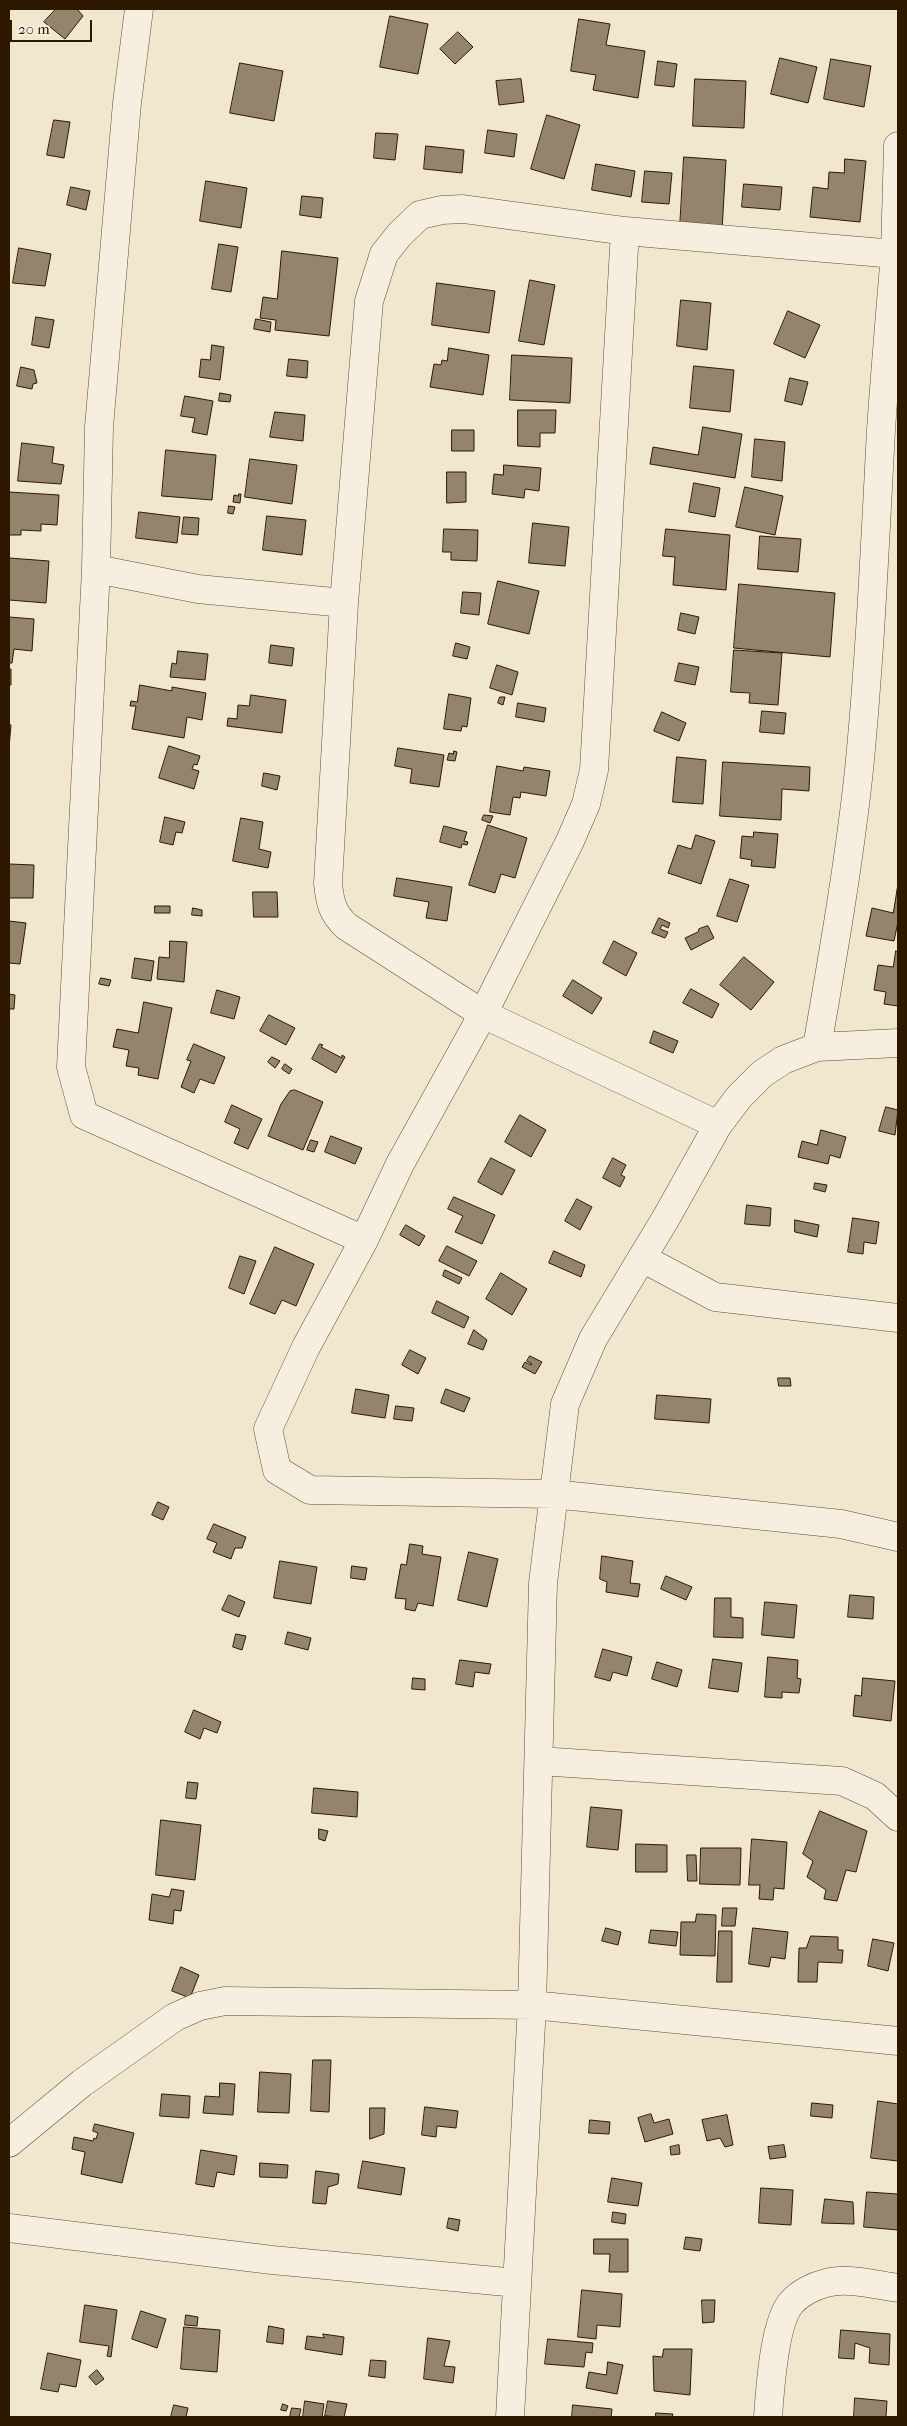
<!DOCTYPE html>
<style>
body{margin:0}
#map{position:relative;width:907px;height:2426px;overflow:hidden;background:#f1e7ce;font-family:"IM FELL French Canon",serif}
canvas{display:block}
.frame{position:absolute;inset:0;border:10px solid #2e1900;pointer-events:none}
.scale{position:absolute;left:10px;top:20px;width:82px;height:22px;box-sizing:border-box;border:2px solid #2e1900;border-top:0;padding-left:6px;font-size:15px;line-height:18px;white-space:nowrap;color:#2e1900;-webkit-text-stroke:4px #f6efdf;paint-order:stroke}
</style>
<div id="map">
<canvas width="907" height="2426"></canvas>
<div class="frame"></div>
<div class="scale">20 m</div>
</div>
<script>
const g = document.querySelector('canvas').getContext('2d');
g.lineJoin = 'round';
function paint(path, color) { g.fillStyle = color; g.fill(path, 'evenodd'); }
function stroke(path, color, width, dash) { g.strokeStyle = color; g.lineWidth = width; g.lineCap = dash ? 'butt' : 'round'; g.setLineDash(dash || []); g.stroke(path); }
const building = new Path2D(`
 M56,9H77L83,16L65,39L44,22Z
 M390,16L428,24L418,74L380,67Z
 M579,19L610,24L606,45L645,51L638,98L593,90L596,75L571,71Z
 M458,32L473,47L455,64L440,49Z
 M780,58L817,67L808,103L771,94Z
 M831,59L871,66L864,107L824,99Z
 M658,61L677,64L674,87L655,85Z
 M240,63L283,71L274,121L230,113Z
 M521,79L524,102L499,105L496,81Z
 M695,79L746,81L744,128L693,126Z
 M547,115L580,125L564,179L531,169Z
 M54,120L70,122L64,158L47,155Z
 M488,130L517,134L514,157L485,153Z
 M376,133L398,134L395,160L374,158Z
 M426,146L464,150L462,173L424,169Z
 M684,157L726,160L722,231L680,228Z
 M845,159L866,161L860,222L810,217L813,187L828,189L829,172L844,173Z
 M596,164L635,171L631,197L592,190Z
 M645,171L672,173L669,204L642,202Z
 M206,181L247,188L241,228L200,221Z
 M744,184L782,187L780,210L742,207Z
 M71,187L90,191L86,210L67,205Z
 M302,196L323,198L321,218L300,215Z
 M219,244L238,247L231,292L212,289Z
 M19,248L51,254L45,286L13,283Z
 M282,251L338,258L329,336L275,330L276,320L260,318L263,297L277,299Z
 M530,280L555,285L544,345L519,341Z
 M437,283L495,291L489,333L432,325Z
 M681,300L711,303L707,350L677,346Z
 M788,311L820,325L805,358L774,344Z
 M36,317L54,320L49,348L32,345Z
 M256,319L271,322L270,332L254,329Z
 M212,345L224,347L220,380L199,377L201,359L210,360Z
 M449,348L489,355L483,395L430,387L434,364L441,365L442,360L447,361Z
 M512,355L572,358L570,403L510,400Z
 M289,359L308,361L307,378L287,376Z
 M694,366L734,370L730,412L690,408Z
 M21,367L34,370L37,383L33,384L32,389L17,386Z
 M790,378L808,382L802,405L785,401Z
 M220,393L231,395L230,402L219,401Z
 M185,396L213,401L207,435L192,432L195,418L181,416Z
 M518,410H556L555,433H540V447L518,446Z
 M275,412L305,415L303,441L270,437Z
 M703,427L742,434L735,478L650,464L653,447L698,455Z
 M452,430H474V451H452Z
 M755,439L785,442L782,481L752,477Z
 M22,443L54,447L52,463L64,465L61,484L18,481Z
 M166,450L216,455L212,500L162,496Z
 M250,459L297,465L292,504L245,497Z
 M504,465L541,468L539,491L525,489L524,498L492,494L494,474L503,475Z
 M447,472H466V502L447,503Z
 M694,483L720,488L715,517L689,512Z
 M745,487L783,496L775,535L736,527Z
 M9,492L59,495L57,525L41,524V531L21,530V535H9Z
 M239,494H241L240,503L233,502L234,495L238,496Z
 M229,506L235,507L233,514L228,513Z
 M139,512L180,517L177,543L136,538Z
 M267,516L306,520L302,555L263,550Z
 M184,517L199,518L198,535L182,534Z
 M533,523L569,527L565,566L529,563Z
 M444,529L478,530L477,561L451,560V552H443Z
 M666,529L730,535L726,590L673,585L675,557L663,556Z
 M760,536L801,539L798,572L758,569Z
 M9,558L49,561L46,603L9,600Z
 M498,581L539,591L529,634L488,624Z
 M739,584L835,593L830,657L734,648Z
 M463,592L481,593L479,615L461,613Z
 M681,613L699,617L695,634L678,630Z
 M9,617L34,619L32,651L14,649L12,663H9Z
 M456,643L470,647L467,659L453,656Z
 M271,645L294,648L292,666L269,663Z
 M734,650L782,653L778,705L749,703L750,693L731,692Z
 M178,651L208,654L205,680L170,677L172,663L176,664Z
 M679,663L699,667L695,685L675,681Z
 M497,665L518,672L512,695L490,688Z
 M9,669H11V685H9Z
 M140,685L172,691V687L206,693L202,720L187,717L184,738L132,729L136,706H130L131,701L137,702Z
 M449,694L471,698L467,727L462,726L461,731L444,729Z
 M251,695L286,700L282,733L227,726L228,718L237,719L238,705L249,706Z
 M500,697H505L503,705L498,703Z
 M518,703L546,708L544,722L516,717Z
 M762,711L786,713L784,734L760,732Z
 M662,712L686,723L679,741L654,731Z
 M9,724L11,725L9,748Z
 M169,746L200,756L197,765L194,764L192,769L199,771L194,789L159,778Z
 M398,748L444,755L439,787L410,783L412,769L395,766Z
 M454,751L457,752L455,761L447,760L449,753L453,754Z
 M677,757L706,760L703,804L673,802Z
 M723,762L810,767L809,791L782,789L781,820L720,816Z
 M497,766L523,771L524,767L550,771L546,796L521,792L520,798L513,797L510,815L490,812Z
 M264,773L280,776L277,790L262,786Z
 M484,815L493,816L490,823L482,820Z
 M165,817L185,822L182,833L176,832L173,845L160,842Z
 M241,818L263,822L259,849L271,852L268,868L233,861Z
 M488,825L527,838L515,878L501,874L495,893L469,885Z
 M444,826L467,832L464,841L468,842L467,845L462,844L461,848L440,842Z
 M754,832L778,834L775,868L751,866L752,860L740,858L742,836L753,837Z
 M696,835L715,841L701,884L668,873L678,845L691,849Z
 M9,864L34,865L33,898H9Z
 M397,878L452,887L447,921L426,918L429,902L394,896Z
 M730,879L749,885L737,922L717,916Z
 M898,884V922L894,941L866,936L872,908L893,913Z
 M253,892H277L278,917H254Z
 M155,906H170V913H155Z
 M193,908L202,910V916L192,915Z
 M659,918L670,923L668,928L662,925L660,929L668,932L665,938L652,933Z
 M9,921L26,923L20,964L9,963Z
 M708,926L714,938L691,950L685,938L698,932L699,929Z
 M170,941L187,942L184,982L157,979L159,957L169,958Z
 M614,941L637,953L626,976L603,963Z
 M896,951L898,952V1006L884,1004L886,992L874,990L878,965L893,967Z
 M744,957L774,982L751,1010L720,985Z
 M135,958L154,961L151,981L132,978Z
 M101,978L111,980L109,986L99,984Z
 M573,980L602,998L592,1014L563,996Z
 M691,989L719,1004L712,1018L683,1003Z
 M217,990L240,997L234,1019L211,1013Z
 M9,994L15,995L14,1009H9Z
 M144,1002L172,1008L158,1079L138,1075L139,1068L126,1066L129,1050L113,1047L117,1029L138,1033Z
 M269,1015L295,1028L286,1045L260,1031Z
 M654,1031L678,1041L673,1053L650,1043Z
 M194,1044L225,1057L214,1084L200,1079L194,1093L181,1087L191,1061L187,1060Z
 M320,1044L323,1045L321,1047L342,1058V1055L345,1057L336,1073L312,1059Z
 M272,1057L280,1061L275,1068L268,1062Z
 M285,1064L292,1069L289,1074L282,1069Z
 M295,1090L323,1102L303,1150L268,1136L281,1104L290,1091Z
 M232,1105L262,1119L248,1149L234,1143L240,1129L225,1122Z
 M886,1107L898,1110L895,1135L879,1131Z
 M520,1115L546,1130L531,1157L505,1142Z
 M821,1130L846,1137L840,1158L830,1155L828,1164L798,1157L802,1141L817,1145Z
 M331,1136L362,1148L355,1164L325,1152Z
 M311,1140L318,1142L314,1152L307,1150Z
 M491,1158L515,1170L502,1195L478,1182Z
 M613,1158L626,1165L621,1175L625,1177L620,1187L603,1178Z
 M815,1183L827,1185L825,1192L814,1189Z
 M454,1197L495,1215L482,1244L455,1232L463,1216L448,1209Z
 M577,1199L592,1207L580,1230L565,1221Z
 M747,1205L771,1208L770,1226L745,1224Z
 M853,1218L879,1222L876,1244L864,1242L863,1254L848,1252Z
 M795,1220L819,1225L817,1237L795,1232Z
 M406,1225L425,1236L419,1246L400,1235Z
 M447,1246L477,1261L469,1276L439,1261Z
 M275,1247L314,1264L296,1306L282,1300L275,1314L250,1304Z
 M554,1251L585,1265L581,1277L549,1263Z
 M240,1256L256,1261L244,1294L229,1288Z
 M445,1270L462,1278L459,1284L443,1276Z
 M501,1273L527,1289L512,1315L486,1299Z
 M437,1301L469,1317L464,1328L432,1313Z
 M474,1330L487,1340L483,1350L468,1344Z
 M410,1350L426,1358L418,1374L402,1365Z
 M530,1356L542,1362L535,1374L522,1367L525,1362L531,1365L532,1364L527,1361Z
 M778,1378H790L791,1386H779Z
 M356,1389L389,1395L385,1418L352,1413Z
 M446,1389L470,1398L464,1412L441,1403Z
 M657,1395L711,1399L709,1423L655,1419Z
 M396,1406L414,1408L412,1421L394,1419Z
 M158,1502L169,1507L163,1520L152,1515Z
 M214,1524L246,1537L242,1548H235L231,1559L213,1552L217,1543L207,1539Z
 M410,1544L423,1546L422,1554L441,1557L433,1606L418,1603L415,1611L405,1609L406,1599L395,1598L401,1564L406,1565Z
 M469,1552L498,1559L487,1607L458,1600Z
 M602,1556L633,1561L630,1583L640,1584L638,1597L606,1592L607,1582L600,1579Z
 M280,1561L317,1567L311,1604L274,1598Z
 M352,1566L367,1568L365,1580L351,1578Z
 M666,1576L692,1587L686,1600L661,1589Z
 M229,1595L245,1602L239,1617L222,1610Z
 M850,1595L874,1597L873,1619L848,1617Z
 M715,1598H731V1617L743,1618V1638L714,1637Z
 M765,1602L797,1605L794,1638L762,1635Z
 M288,1632L311,1638L308,1650L285,1644Z
 M236,1634L246,1636L242,1650L233,1647Z
 M603,1649L632,1657L627,1676L613,1672L610,1681L595,1677Z
 M768,1657L798,1660L797,1678L801,1679L799,1693L782,1692V1698L765,1697Z
 M713,1659L742,1663L738,1692L709,1688Z
 M460,1660L491,1664L489,1674L475,1672L473,1687L456,1684Z
 M657,1662L682,1670L677,1687L652,1679Z
 M413,1678L425,1679V1690L412,1689Z
 M863,1678L895,1681L891,1721L853,1716L855,1695L861,1696Z
 M194,1710L221,1722L217,1733L204,1728L200,1739L185,1732Z
 M188,1782L198,1783L196,1799L186,1798Z
 M314,1788L358,1792L357,1817L312,1813Z
 M591,1807L622,1810L618,1850L587,1847Z
 M820,1811L867,1831L856,1872L846,1870L837,1901L824,1899L826,1890L807,1877L813,1861L803,1854Z
 M161,1820L201,1825L195,1880L156,1875Z
 M319,1829L328,1831L325,1841L319,1839Z
 M752,1839L787,1842L784,1889L774,1888L773,1900L759,1899L760,1885H749Z
 M636,1844L667,1845V1872H636Z
 M701,1848H741L740,1885L700,1884Z
 M687,1855H696L697,1881H688Z
 M172,1889L184,1891L181,1911L174,1910L173,1924L149,1920L152,1894L169,1897Z
 M723,1908H737L735,1926H722Z
 M697,1914L716,1915L715,1956L680,1955L681,1922H695Z
 M606,1928L621,1932L618,1945L602,1941Z
 M753,1928L788,1932L785,1959L771,1957L769,1967L749,1964Z
 M651,1930L678,1932L676,1946L649,1943Z
 M719,1931H732V1982H717Z
 M811,1936L838,1937V1950H843L842,1963L818,1962L817,1982H798L799,1948H806Z
 M873,1939L894,1943L888,1971L868,1966Z
 M181,1967L199,1975L190,1998L172,1991Z
 M313,2060H331L329,2112L311,2111Z
 M260,2072L291,2074L289,2113L258,2112Z
 M220,2083L235,2084L233,2115L203,2113L205,2096L219,2097Z
 M162,2094L190,2096L189,2118L160,2116Z
 M878,2101L898,2104V2161L871,2158Z
 M812,2103L833,2105L832,2118L811,2116Z
 M425,2107L458,2111L456,2128L437,2126L436,2137L422,2135Z
 M370,2108H385L384,2134L370,2139Z
 M651,2114L654,2123L669,2119L673,2134L645,2142L638,2118Z
 M727,2115L733,2145L725,2147L720,2138L707,2141L702,2120Z
 M590,2120L610,2122L609,2134L589,2133Z
 M95,2124L134,2133L122,2183L81,2174L85,2152L72,2149L74,2137L93,2141L94,2138L96,2139L98,2133L93,2131Z
 M679,2145L680,2154L671,2155L670,2147Z
 M784,2145L786,2157L770,2159L768,2147Z
 M201,2150L237,2156L234,2175L217,2172L214,2187L196,2184Z
 M363,2161L405,2168L401,2195L358,2188Z
 M260,2163L288,2165L287,2178L260,2177Z
 M316,2171L339,2174L338,2184L328,2187L326,2204L313,2203Z
 M612,2178L642,2183L638,2206L608,2202Z
 M761,2188L793,2190L791,2225L759,2223Z
 M867,2192L898,2194V2230L864,2227Z
 M825,2199L853,2202L854,2224L822,2223Z
 M613,2212L626,2214L625,2224L612,2222Z
 M449,2218L460,2220L458,2231L447,2228Z
 M686,2237L702,2239L700,2251L684,2249Z
 M594,2239H628V2272H609L610,2254H594Z
 M582,2290L622,2294L620,2327L597,2325L596,2339L578,2337Z
 M702,2300H715L714,2322L703,2323Z
 M85,2305L117,2310L111,2357L107,2356L109,2346L80,2342Z
 M141,2311L166,2319L157,2348L132,2339Z
 M186,2315L198,2317L197,2326L185,2325Z
 M269,2326L284,2329L283,2344L267,2342Z
 M184,2327L220,2330L217,2372L181,2369Z
 M841,2330L890,2334L889,2365L869,2363L870,2348L855,2343L854,2359L839,2358Z
 M323,2334L344,2337L342,2355L305,2349L307,2336L324,2338Z
 M428,2338L450,2341L444,2366L455,2367L453,2383L424,2379Z
 M548,2339L593,2343L592,2353L586,2352L584,2367L545,2364Z
 M664,2349H692L690,2395L654,2391L653,2356L662,2357Z
 M48,2353L81,2360L76,2387L60,2384L58,2392L41,2389Z
 M371,2360L386,2361L385,2378L369,2376Z
 M608,2362L623,2365L617,2394L586,2388L589,2372L606,2375Z
 M97,2370L104,2379L96,2385L89,2377Z
 M855,2398L887,2401L886,2417H854Z
 M305,2401L324,2404L322,2417H303Z
 M328,2401L347,2404L344,2417L325,2416Z
 M283,2404L288,2406L286,2411L281,2410Z
 M174,2405L188,2408L186,2417H171Z
 M573,2405L612,2409L611,2417H572Z
 M292,2408L301,2409L299,2417H290Z
 M656,2413L673,2414L672,2417H656Z`);
const minor = new Path2D(`
 M139,9L127,103L99,427L96,569L198,589L344,603
 M463,209L625,231L594,770L586,804L570,841L483,1014L346,926C332,912 330,903 328,883L344,603L369,301L384,254L400,234L420,215L442,210Z
 M625,231L895,254L898,146
 M96,569L71,1067L84,1115L364,1240
 M817,1047C833,955 849,863 859,770C870,657 875,544 881,430C885,372 890,313 895,254L898,255
 M718,1125L483,1014L400,1164L364,1240L306,1347L268,1429L277,1470L310,1490L553,1494L841,1524L898,1537
 M642,1258L715,1297L898,1318
 M539,1761L842,1781L875,1796L898,1817
 M9,2143L82,2083L175,2017L200,2006L225,2001L532,2005L898,2041
 M9,2228L272,2260L517,2283
 M510,2417L532,2005L543,1583L565,1404L593,1339L666,1218L718,1125L739,1097L762,1074L783,1060L817,1047L898,1043
 M768,2417C770,2390 774,2321 792,2302C800,2293 814,2286 826,2283C848,2277 876,2285 898,2288`);
paint(building, '#93846b');
stroke(building, '#2e1900', 1);
stroke(minor, '#5f4c34', 29);
stroke(minor, '#f6efdf', 28);
</script>
